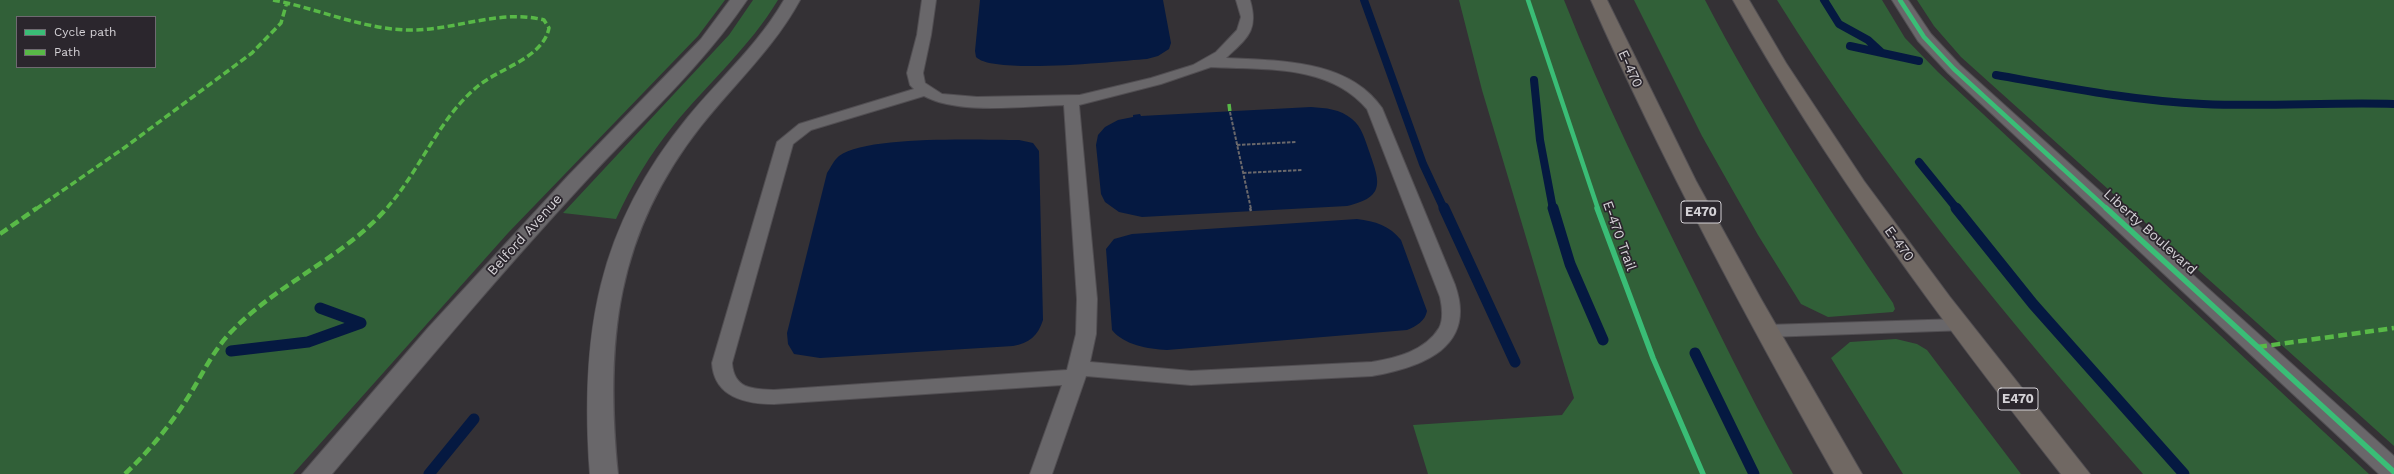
<!DOCTYPE html>
<style>
body{margin:0}
#map{position:relative;width:2394px;height:474px;overflow:hidden;background:#343135;font-family:"Work Sans",sans-serif}
canvas{display:block}
.legend{position:absolute;left:16px;top:16px;width:140px;height:52px;box-sizing:border-box;background:#2b262d;border:1px solid #6f6a71;margin:0;padding:5px 7px;list-style:none;font-size:12px;color:#d4d1d6}
.legend li{display:flex;align-items:center;gap:8px;height:20px}
.legend b{width:20px;border:1px solid #6f6a71}
</style>
<div id="map">
<canvas width="2394" height="474"></canvas>
<ul class="legend">
<li><b style="height:5px;background:#3abd76"></b>Cycle path</li>
<li><b style="height:5px;background:#58b947"></b>Path</li>
</ul>
</div>
<script>
const g = document.querySelector('canvas').getContext('2d');
g.lineJoin = 'round';
function paint(path, color) { g.fillStyle = color; g.fill(path, 'evenodd'); }
function stroke(path, color, width, dash) { g.strokeStyle = color; g.lineWidth = width; g.lineCap = dash ? 'butt' : 'round'; g.setLineDash(dash || []); g.stroke(path); }
function drawText(font, color, halo, rows, align = 'center') {
  g.font = font + ' "Work Sans",sans-serif'; g.lineWidth = 3.5; g.setLineDash([]); g.textBaseline = 'middle'; g.strokeStyle = halo; g.fillStyle = color; for (const [text, x, y, turn = 0] of rows) {
    g.save(); g.translate(x, y); g.rotate((+turn || 0) * Math.PI / 180); g.textAlign = isNaN(turn) ? turn : align; if (halo) g.strokeText(text, 0, 0); g.fillText(text, 0, 0); g.restore();
  }
}
const green = new Path2D(`
 M0,0H725L698,36L508,233L293,474H0ZM17,17H155V67H17Z
 M753,0H778C749,48 708,83 673,126C650,154 631,186 616,219L563,213L729,35Z
 M1459,0H1564C1603,99 1650,193 1697,288C1728,351 1759,413 1793,474H1428L1413,425L1562,415L1574,398L1482,90Z
 M1634,0H1705C1760,106 1826,205 1893,303L1895,309L1893,312L1828,317L1801,304L1758,235L1702,136Z
 M1777,0H1882L1905,38L1938,72L2369,474H2143C2012,324 1882,169 1777,0Z
 M1917,0H2394V446L1961,57L1934,26Z
 M1896,339L1917,344L1927,350L2021,474H1903L1831,358L1850,342Z`);
const water = new Path2D(`
 M980,0H1163L1171,43L1169,49L1158,56L1147,59C1118,61 993,75 976,57L975,51Z
 M1311,107C1326,108 1340,109 1352,119C1362,127 1365,140 1369,151C1380,182 1386,197 1347,206L1142,217L1119,212L1105,202L1101,194L1096,145L1098,135L1105,127L1118,120L1133,117V115L1140,114L1141,116Z
 M1019,140L1033,143L1039,151L1043,320C1038,336 1029,343 1013,346L820,358L794,354L788,344L787,333L827,173C831,167 834,160 839,156C867,135 981,140 1019,140Z
 M1357,219C1375,221 1390,226 1401,240L1427,311C1425,321 1417,326 1407,330L1167,350C1148,349 1124,345 1112,330L1106,249L1114,239L1132,234Z`);
const streamFar1 = new Path2D(`
 M1364,0L1423,164L1444,209
 M1824,0L1839,24L1868,40L1881,52
 M1850,46L1919,61
 M1996,75C2064,87 2133,101 2203,104C2267,107 2330,102 2394,104
 M1534,80L1540,140L1553,209
 M1919,162L1957,209`);
const stream = new Path2D(`
 M1444,208L1515,362
 M1553,208L1570,264L1603,340
 M1956,208L2033,304L2184,474
 M320,308L361,323
 M231,351L308,342L361,323
 M1695,353L1754,474
 M429,474L474,419`);
const pathFar1 = new Path2D(`
 M1230,112L1251,209
 M1237,145L1296,142
 M1243,173L1302,170`);
const path = new Path2D(`
 M1250,208L1251,211`);
const lane = new Path2D(`
 M922,0H936L931,35L923,73L925,83L942,94L977,97L1080,95L1151,78L1193,65L1216,52L1237,30L1241,17L1236,0H1250C1259,31 1247,38 1226,58C1279,61 1348,59 1382,108L1455,285C1477,347 1423,367 1372,376L1191,385L1086,376L1052,474H1030L1062,385L774,404C745,404 714,397 712,363L777,142L799,124L914,89L910,85L907,73L917,35ZM1211,67C1265,70 1329,64 1367,109L1440,297C1442,306 1444,319 1439,328C1425,351 1396,358 1372,362L1191,371L1090,362L1096,334L1097,299L1079,105L1161,84ZM924,96C960,115 1023,106 1064,105L1077,299L1076,334L1067,370L774,390C752,389 734,389 732,363L793,144L811,130Z
 M1960,319L1967,320L1970,325L1967,330L1767,337L1760,336L1757,331L1760,326L1767,325Z`);
const secondary = new Path2D(`
 M730,0H747C701,68 639,123 583,184C496,278 414,377 332,474H302L428,328L568,176L701,39Z
 M784,0H800C774,48 735,83 701,126C616,234 605,341 618,474H590C580,334 597,228 688,117C720,78 758,45 784,0Z
 M1892,0H1908L1931,34L1960,65L2394,456V474H2379L1948,73L1918,41Z`);
const highway = new Path2D(`
 M1591,0H1607L1696,181L1761,299L1862,474H1834C1747,319 1663,163 1591,0Z
 M1733,0H1749L1786,63L1864,181L1950,297L2090,474H2061C1942,322 1827,168 1733,0Z`);
const quietFar1 = new Path2D(`
 M273,0C320,9 366,31 415,30C458,29 501,9 544,20L549,28C543,58 500,68 478,86C438,119 420,171 386,209
 M1229,104L1230,112
 M36,209L124,148L252,53L281,23L287,2`);
const quiet = new Path2D(`
 M0,234L37,208
 M2258,347L2394,328
 M125,474C148,452 168,428 185,402C201,378 212,351 232,331C278,283 343,258 387,208`);
const cyclewayFar1 = new Path2D(`
 M1528,0L1598,209
 M1900,0L1924,37L1954,69L2107,209`);
const cycleway = new Path2D(`
 M1597,208L1653,358L1703,474
 M2106,208L2394,472`);
const shields = [
 [1701,212,40],
 [2018,399,40]
];
const shieldNames = [
 ["E470",1701,212],
 ["E470",2018,399]
];
const streetNames = [
 ["E-470",1630,69,65],
 ["Liberty Boulevard",2150,232,42],
 ["Belford Avenue",525,235,-48],
 ["E-470 Trail",1619,236,70],
 ["E-470",1899,244,54]
];
paint(green, '#316038');
paint(water, '#051941');
stroke(streamFar1, '#051941', 8);
stroke(stream, '#051941', 11);
stroke(lane, '#514e52', 2);
stroke(secondary, '#514e52', 2);
stroke(highway, '#514e52', 2);
stroke(pathFar1, '#6a686b', 2, [3.5, 1.5]);
stroke(path, '#6a686b', 2.5, [4.5, 2]);
paint(lane, '#69676a');
paint(secondary, '#69676a');
paint(highway, '#706863');
stroke(quietFar1, '#58b947', 3.5, [7, 3.5]);
stroke(quiet, '#58b947', 4.5, [9, 4.5]);
stroke(cyclewayFar1, '#3abd76', 4.5);
stroke(cycleway, '#3abd76', 5.5);
for (const [x, y, w] of shields) { const box = new Path2D(); box.roundRect(x - w / 2, y - 11, w, 22, 3); g.fillStyle = '#2b262d'; g.fill(box); stroke(box, '#d4d1d6', 1); }
drawText('bold 13px', '#d4d1d6', null, shieldNames);
drawText('14px', '#d4d1d6', '#2b262d', streetNames);
</script>
